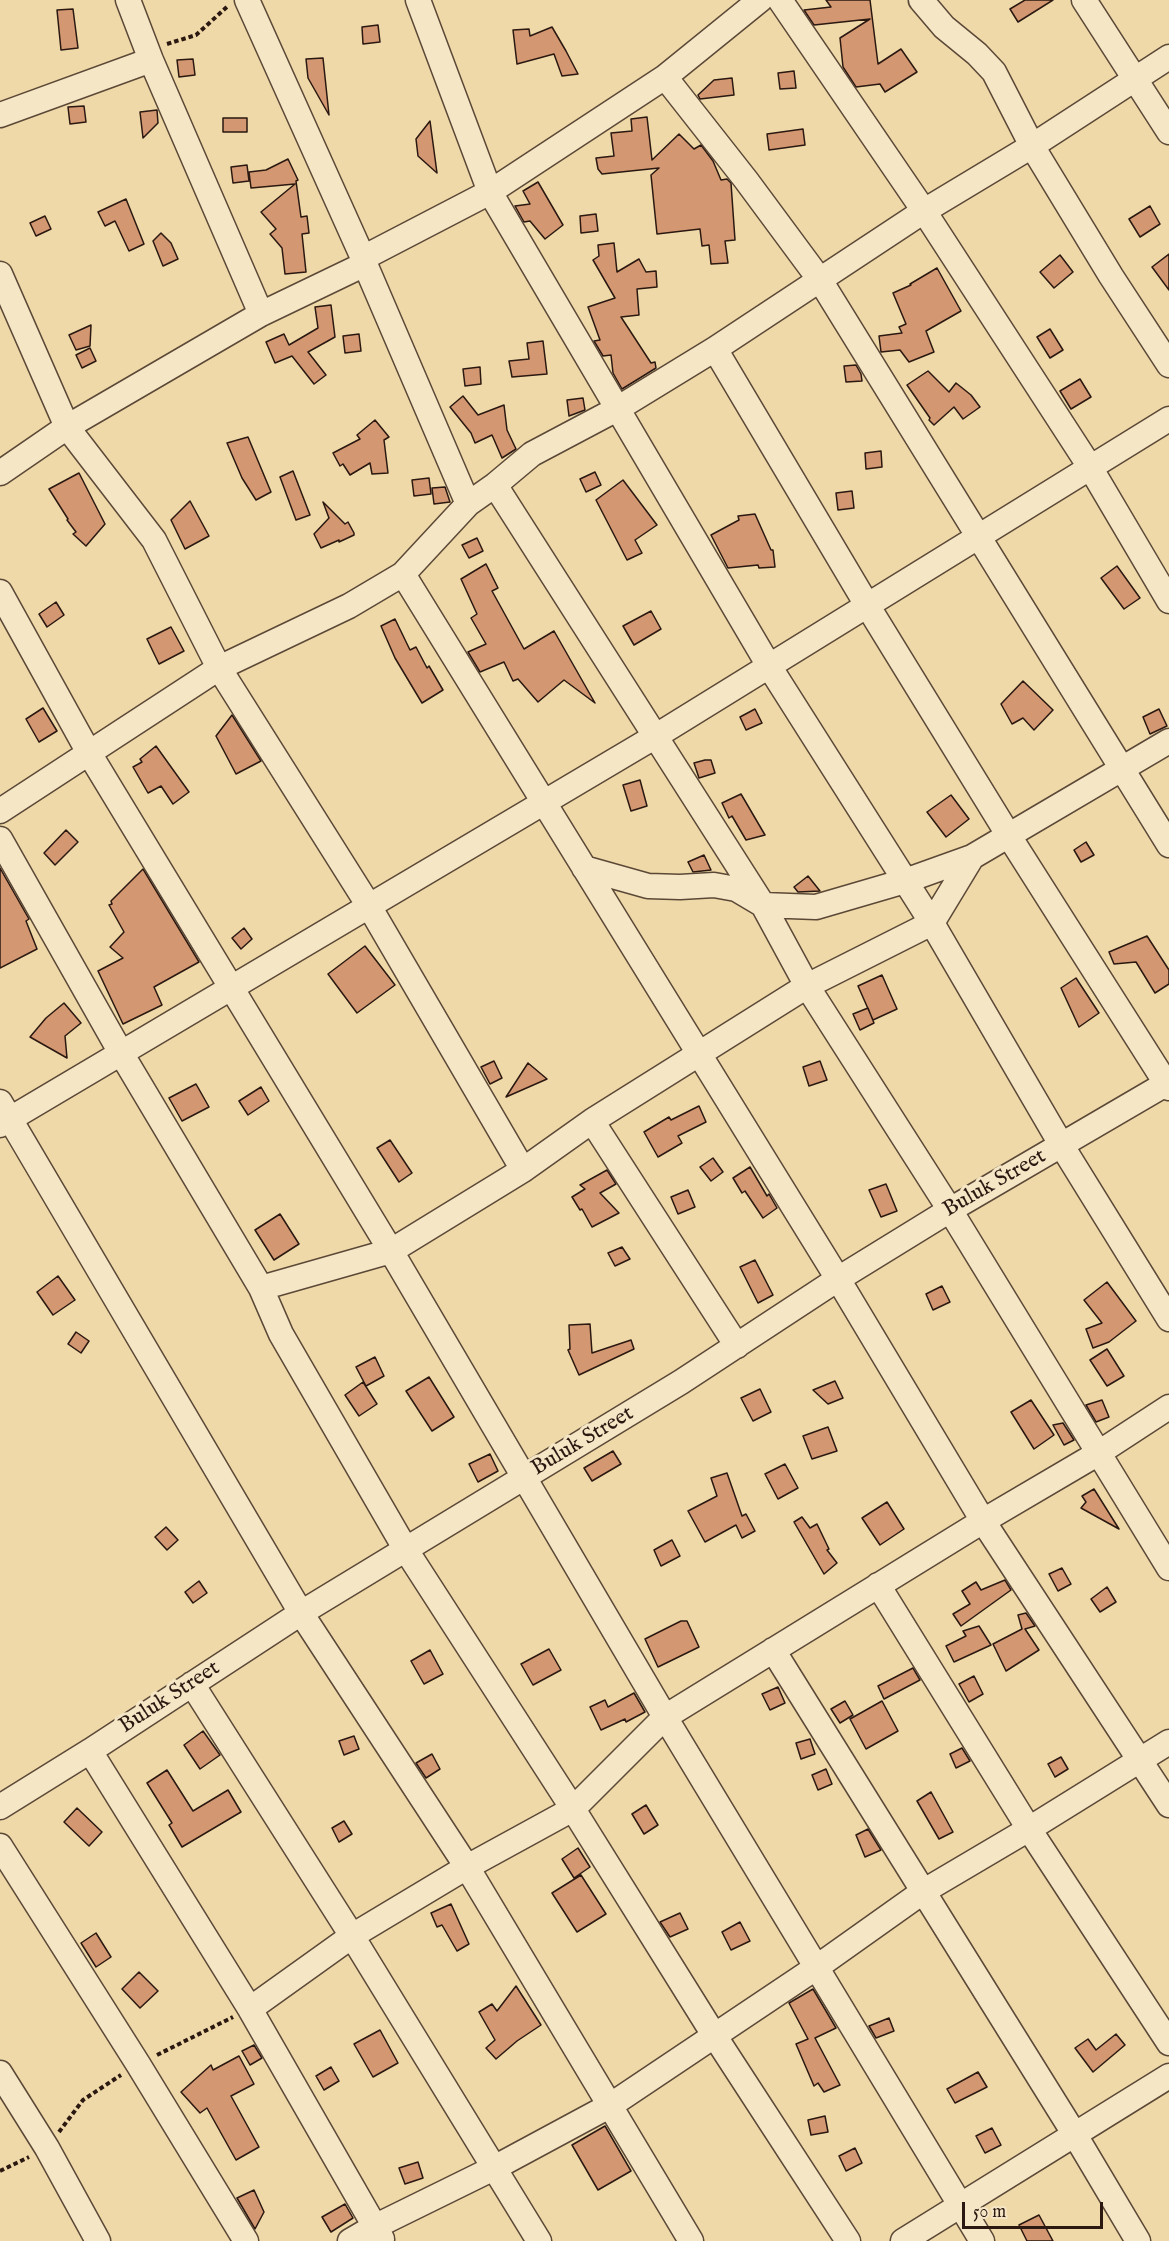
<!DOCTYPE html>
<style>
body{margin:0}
#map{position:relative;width:1169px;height:2241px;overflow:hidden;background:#efd9a8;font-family:"IM FELL English",serif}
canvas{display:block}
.scale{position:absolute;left:962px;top:2202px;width:141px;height:27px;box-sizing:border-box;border:3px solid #2a1811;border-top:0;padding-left:8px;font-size:18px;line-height:21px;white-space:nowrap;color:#2a1811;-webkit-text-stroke:4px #f5e6c6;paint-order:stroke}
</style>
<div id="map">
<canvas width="1169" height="2241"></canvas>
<div class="scale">50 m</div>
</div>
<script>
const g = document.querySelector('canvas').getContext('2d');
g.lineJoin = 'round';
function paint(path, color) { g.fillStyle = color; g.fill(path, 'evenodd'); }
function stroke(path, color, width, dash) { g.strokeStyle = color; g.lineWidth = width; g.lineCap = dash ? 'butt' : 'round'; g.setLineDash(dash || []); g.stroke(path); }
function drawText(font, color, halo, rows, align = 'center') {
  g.font = font + ' "IM FELL English",serif'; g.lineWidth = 6; g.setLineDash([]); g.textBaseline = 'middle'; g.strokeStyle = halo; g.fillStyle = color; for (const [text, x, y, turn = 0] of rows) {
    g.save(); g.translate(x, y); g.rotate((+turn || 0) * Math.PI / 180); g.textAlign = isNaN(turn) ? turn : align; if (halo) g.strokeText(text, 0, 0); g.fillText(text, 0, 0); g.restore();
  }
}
const building = new Path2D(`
 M826,0H870L878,64L901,49L917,72L885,92L880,84L856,87L843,67L840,38L870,19L814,25L804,10L831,7Z
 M1025,0H1053L1018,22L1010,9Z
 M73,9L78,48L61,50L57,10Z
 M378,25L380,42L363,44L362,27Z
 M552,27L566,51L578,74L562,76L554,54L517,64L513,30L529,29L530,36Z
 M323,58L329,115L308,78L306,59Z
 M193,59L195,75L179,77L177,60Z
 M794,71L796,88L780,89L778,73Z
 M732,78L734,95L700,99L698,95L714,80Z
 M84,106L86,122L70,124L68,107Z
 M157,110L158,123L143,138L140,112Z
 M647,117L652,160L679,134L694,149L701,145L713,161L721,180L727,179L731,183L735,240L725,241L728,263L711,264L709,245L702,246L700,229L657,234L651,175L659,168L602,174L598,169L596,158L614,156L611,133L632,131L631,119Z
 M223,118H247V132H223Z
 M430,121L437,173L418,156L416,139Z
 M803,129L805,145L769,150L767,134Z
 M288,159L298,180L296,181L301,217L307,216L309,233L302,234L306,272L285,274L282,248L270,234L276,229L261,212L295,184L251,188L249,172L266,170Z
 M247,165L249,181L233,183L231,167Z
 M538,182L563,225L545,239L530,221L524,222L515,206L530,204L523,191Z
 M126,199L144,244L129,251L115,221L105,226L98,212Z
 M1150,206L1160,224L1140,237L1129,219Z
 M596,214L598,231L581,233L580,216Z
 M45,216L51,229L36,236L30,223Z
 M161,233L171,243L178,259L163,266L153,241Z
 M614,243L617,272L639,259L646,272L656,271L657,287L637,289L639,315L621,317L651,363L655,362L656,368L622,389L613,373L611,355L603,356L594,341L600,340L588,307L615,298L593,260L599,256L598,245Z
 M1169,254V290L1152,267Z
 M1060,255L1073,272L1054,288L1040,272Z
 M937,268L961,311L926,331L934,352L909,362L900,350L881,352L879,336L902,333L899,327L906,324L893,293L911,285L910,284Z
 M331,305L335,337L308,352L326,375L314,384L292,356L275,363L266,342L284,334L289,345L318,328L315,307Z
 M91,325L90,346L76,350L69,335Z
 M1050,329L1063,350L1050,358L1037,337Z
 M359,334L361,351L345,353L343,336Z
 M543,341L547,374L512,377L509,361L529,359L527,343Z
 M90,348L96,361L82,368L76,355Z
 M856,365L861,374L862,381L846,382L844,366Z
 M480,367L481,384L465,386L463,369Z
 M928,371L949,392L956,383L971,395L980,407L963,419L954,407L934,425L929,420L930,418L907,385Z
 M1080,379L1091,397L1071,409L1060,391Z
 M463,396L478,415L504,405L507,430L516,449L502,458L492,435L475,443L471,433L450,407Z
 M583,398L585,410L569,416L567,400Z
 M375,420L389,437L384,440L388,473L372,474L370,463L350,475L343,464L340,466L333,453L360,439L357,435Z
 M248,437L271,492L256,500L242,478L227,443Z
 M881,451L882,467L866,469L865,453Z
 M293,471L310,515L296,520L280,477Z
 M595,472L601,485L586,492L580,479Z
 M79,473L105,524L86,546L73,534L76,532L67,520L68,519L49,489Z
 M429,478L431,494L414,496L412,480Z
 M623,480L657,525L635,540L642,553L627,560L596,500Z
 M445,487L450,502L434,504L432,488Z
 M852,491L854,508L838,510L836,493Z
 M190,501L209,536L185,549L171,520Z
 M323,502L345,524L348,522L354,533V535L339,542V540L321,548L314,534L329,518Z
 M755,514L771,550H773L775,567L759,568L758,565L728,568L711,535L739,520L738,516Z
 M477,538L483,551L469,558L462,545Z
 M486,564L498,588L492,591L524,649L554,631L595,703L564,680L538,702L518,679L513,681L504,662L480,672L468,652L486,644L471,618L477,614L461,579Z
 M1117,566L1140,598L1124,609L1101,578Z
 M56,602L64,615L47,627L39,614Z
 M651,611L661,629L634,645L623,626Z
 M395,619L410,650L416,647L427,668L429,666L443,690L422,703L395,658L381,626Z
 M171,627L184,651L159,664L147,639Z
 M1023,681L1053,710L1034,730L1023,718L1012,724L1001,704Z
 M43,708L57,731L39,742L26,719Z
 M755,709L762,723L746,730L740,717Z
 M1159,709L1167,726L1150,734L1143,717Z
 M232,715L261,761L236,774L216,736Z
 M156,746L189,792L173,804L161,786L148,793L133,767L142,762L140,759Z
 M705,760H711L715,773L699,778L694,763Z
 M640,780L647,806L631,811L623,785Z
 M741,794L765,835L746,840L732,816L729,818L722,803Z
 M951,795L969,819L946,837L927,812Z
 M66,830L78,842L55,865L44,853Z
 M1086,842L1094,855L1081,862L1074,850Z
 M704,855L711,870L693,872L688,862Z
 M0,868L29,919L26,921L37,949L0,968Z
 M143,869L199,962L154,987L162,1005L123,1024L98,971L123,958L110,947L124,932L109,905L112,904L111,901Z
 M808,876L820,891L798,892L794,887Z
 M244,928L252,939L241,949L232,938Z
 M1147,936L1169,970V984L1155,993L1136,962L1114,964L1109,952Z
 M365,946L395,985L357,1013L328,974Z
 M882,975L897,1009L873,1020L858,986Z
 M1076,978L1099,1013L1079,1027L1061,988Z
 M64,1003L81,1023L65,1036L67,1058L30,1037L46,1018Z
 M868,1008L874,1023L860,1030L853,1014Z
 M494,1061L502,1078L490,1084L481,1067Z
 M820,1061L827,1080L809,1086L803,1067Z
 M528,1063L547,1079L506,1097Z
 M196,1084L209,1107L182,1121L169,1098Z
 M261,1087L269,1101L248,1115L239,1101Z
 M699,1106L706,1122L678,1136L682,1143L658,1157L644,1132L669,1117L671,1120Z
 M390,1140L412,1173L399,1182L377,1148Z
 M713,1158L723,1172L711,1181L700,1167Z
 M750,1167L767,1196L769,1194L777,1208L763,1218L745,1191L742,1193L733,1178Z
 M607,1170L616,1184L600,1193L619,1213L592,1227L582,1209L580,1210L572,1197L585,1189L580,1185Z
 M886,1184L897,1211L881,1217L869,1190Z
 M688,1190L695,1207L678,1214L671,1197Z
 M280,1214L299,1244L274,1260L255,1230Z
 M622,1247L630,1259L615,1266L608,1253Z
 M755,1260L773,1295L758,1303L740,1267Z
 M58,1276L75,1300L53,1315L37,1292Z
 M1107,1282L1136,1321L1109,1342L1093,1348L1086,1329L1102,1323L1084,1300Z
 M942,1286L950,1302L933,1310L926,1294Z
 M590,1324L592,1353L631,1340L634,1349L579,1375L568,1350L570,1349L569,1325Z
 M76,1332L89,1341L81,1353L68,1344Z
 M1107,1349L1124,1376L1107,1386L1090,1360Z
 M375,1357L384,1376L366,1386L356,1367Z
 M429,1377L454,1417L432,1431L406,1391Z
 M835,1381L843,1398L828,1404L813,1390Z
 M363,1382L377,1404L359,1416L345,1395Z
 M760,1389L771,1412L753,1421L741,1398Z
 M1031,1400L1054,1435L1034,1449L1011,1412Z
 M1102,1400L1109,1417L1096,1422L1086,1405Z
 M1063,1423L1074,1440L1064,1445L1053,1425Z
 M828,1427L837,1451L812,1459L803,1436Z
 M613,1451L621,1464L592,1481L584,1468Z
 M490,1454L498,1471L478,1482L469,1464Z
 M785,1464L798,1488L778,1499L765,1474Z
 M727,1473L742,1516L746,1514L755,1531L742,1538L736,1525L705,1542L688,1511L717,1496L711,1478Z
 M1094,1489L1119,1529L1081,1508L1086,1502L1082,1496Z
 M887,1502L904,1529L880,1545L862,1518Z
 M802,1517L810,1528L817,1524L829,1549L827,1550L837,1563L824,1574L794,1522Z
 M166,1527L178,1540L167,1550L155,1537Z
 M672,1540L680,1556L661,1566L654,1550Z
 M1062,1568L1071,1584L1058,1591L1049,1574Z
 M1005,1580L1011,1590L961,1626L953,1614L970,1604L962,1591L976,1582L981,1590Z
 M199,1581L207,1593L193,1603L185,1592Z
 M1107,1587L1116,1602L1100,1612L1091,1599Z
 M1026,1613L1035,1626L1025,1629L1039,1650L1006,1671L993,1644L1022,1629L1018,1615Z
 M681,1621H687L699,1647L658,1667L645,1639Z
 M979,1626L991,1645L954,1662L946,1646L966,1636L963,1631Z
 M549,1649L561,1670L533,1685L521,1664Z
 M430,1650L443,1674L424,1684L411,1661Z
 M913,1668L920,1680L884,1699L878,1686Z
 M974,1676L983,1694L969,1702L959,1684Z
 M778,1687L785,1703L770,1710L762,1694Z
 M634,1693L645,1712L626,1722L625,1719L601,1730L590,1707L605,1700L608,1707Z
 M845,1701L853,1715L840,1723L831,1709Z
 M882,1701L898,1731L866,1749L850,1719Z
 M203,1731L220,1755L200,1769L184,1745Z
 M354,1736L359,1749L344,1755L339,1741Z
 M810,1739L815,1754L801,1759L796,1743Z
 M962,1748L970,1761L956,1768L950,1754Z
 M432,1754L440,1769L426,1778L416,1763Z
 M1061,1757L1068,1769L1055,1777L1048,1764Z
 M826,1769L832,1784L818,1790L812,1775Z
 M167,1770L193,1811L228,1790L241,1812L182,1847L169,1825L172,1823L147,1783Z
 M931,1792L953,1832L939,1839L917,1801Z
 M646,1805L658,1825L644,1834L632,1814Z
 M77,1808L102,1832L89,1846L64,1822Z
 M344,1821L352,1834L339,1842L332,1828Z
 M868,1829L881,1850L865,1857L856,1835Z
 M578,1848L590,1867L574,1878L562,1859Z
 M581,1875L606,1914L577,1932L552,1893Z
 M451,1904L469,1944L457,1951L442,1925L437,1927L431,1913Z
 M680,1913L688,1929L670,1937L660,1922Z
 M740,1922L750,1941L731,1950L722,1932Z
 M96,1933L111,1957L96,1967L81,1943Z
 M139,1972L158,1991L140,2008L122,1989Z
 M516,1986L541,2025L517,2041L496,2059L486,2048L495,2040L479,2012L492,2004L497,2011Z
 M813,1989L836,2028L815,2038L840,2085L824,2092L818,2083L814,2086L796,2044L808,2039L789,2003Z
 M889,2018L894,2031L876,2038L869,2026Z
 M380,2030L398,2063L373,2077L354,2044Z
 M1116,2034L1125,2045L1093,2072L1075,2048L1088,2039L1096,2050Z
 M254,2045L262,2058L250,2065L242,2051Z
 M239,2056L254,2084L231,2096L259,2147L236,2160L207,2108L200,2113L181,2092L211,2065L213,2070Z
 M331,2067L339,2081L324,2090L316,2076Z
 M978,2072L987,2087L955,2103L947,2089Z
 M825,2116L828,2132L811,2135L808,2120Z
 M605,2126L631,2171L598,2190L572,2145Z
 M992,2128L1001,2145L985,2153L976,2136Z
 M855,2148L862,2163L846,2171L839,2156Z
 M418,2162L423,2178L405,2184L399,2168Z
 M254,2190L264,2212L255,2229L237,2198Z
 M345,2204L353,2218L331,2232L322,2217Z
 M1039,2215L1053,2241H1027L1019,2225Z`);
const path = new Path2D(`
 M167,44L196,35L228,6
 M157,2055L233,2017
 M59,2132L83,2100L121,2075
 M0,2171L29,2157`);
const minor = new Path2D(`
 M128,0L151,60L261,314
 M247,0L363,258
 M418,0L490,192L769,666L932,923L1062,1146L1169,1319
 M780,0L924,211L1090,467L1169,601
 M921,0L944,27L977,54L994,72L1032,146L1111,276L1169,365
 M1084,0L1169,132
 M665,77L746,180L820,280L1169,845
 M0,115L151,60
 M365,264L468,504
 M0,274L67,427L154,540L219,668L369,906L523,1170
 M715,349L867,605L1009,836L1169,1088
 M0,473L67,427L261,314L365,264L363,258L490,192L665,77L760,0
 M495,485L763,905L807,986L950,1210L1169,1568
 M403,574L838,1279L983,1521L1169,1805
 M0,592L89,753L391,1251L665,1717L982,2241
 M0,811L219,668L349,606L403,574L468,504L495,485L532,454L617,409L715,349L924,211L1032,146L1169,57
 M0,839L121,1053L261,1288L281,1334L406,1550L573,1809L714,2035L848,2241
 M584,868L648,886L680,887L714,885L736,889L763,905L816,907L905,881L972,857
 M0,1102L301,1613L467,1867L691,2241
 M592,1121L737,1346
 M0,1125L656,736L1169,419
 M261,1288L391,1251L523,1170L592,1121L807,986L932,923L972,857L1169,741
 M878,1585L1029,1829L1169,2043
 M773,1650L1075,2135L1138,2241
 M192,1684L352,1936L539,2241
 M90,1751L250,2009L382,2239
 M0,1807L90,1751L301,1613L681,1382L838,1279L950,1210L1169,1082
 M0,1846L138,2064L246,2241
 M250,2009L352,1936L467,1867L573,1809L665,1717L983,1521L1097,1454L1169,1407
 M0,2073L47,2148L98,2241
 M350,2241L374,2227L494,2168L611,2105L817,1967L924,1891L1029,1829L1169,1742
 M903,2241L1169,2076`);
const streetNames = [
 ["Buluk Street",995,1184,-30],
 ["Buluk Street",583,1442,-31],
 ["Buluk Street",170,1698,-33]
];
paint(building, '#d39871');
stroke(building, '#2a1811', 1.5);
stroke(minor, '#5b4837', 27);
stroke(path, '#2a1811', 4, [4.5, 3]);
stroke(minor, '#f5e6c6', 24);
drawText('22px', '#2a1811', '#f5e6c6', streetNames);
</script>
